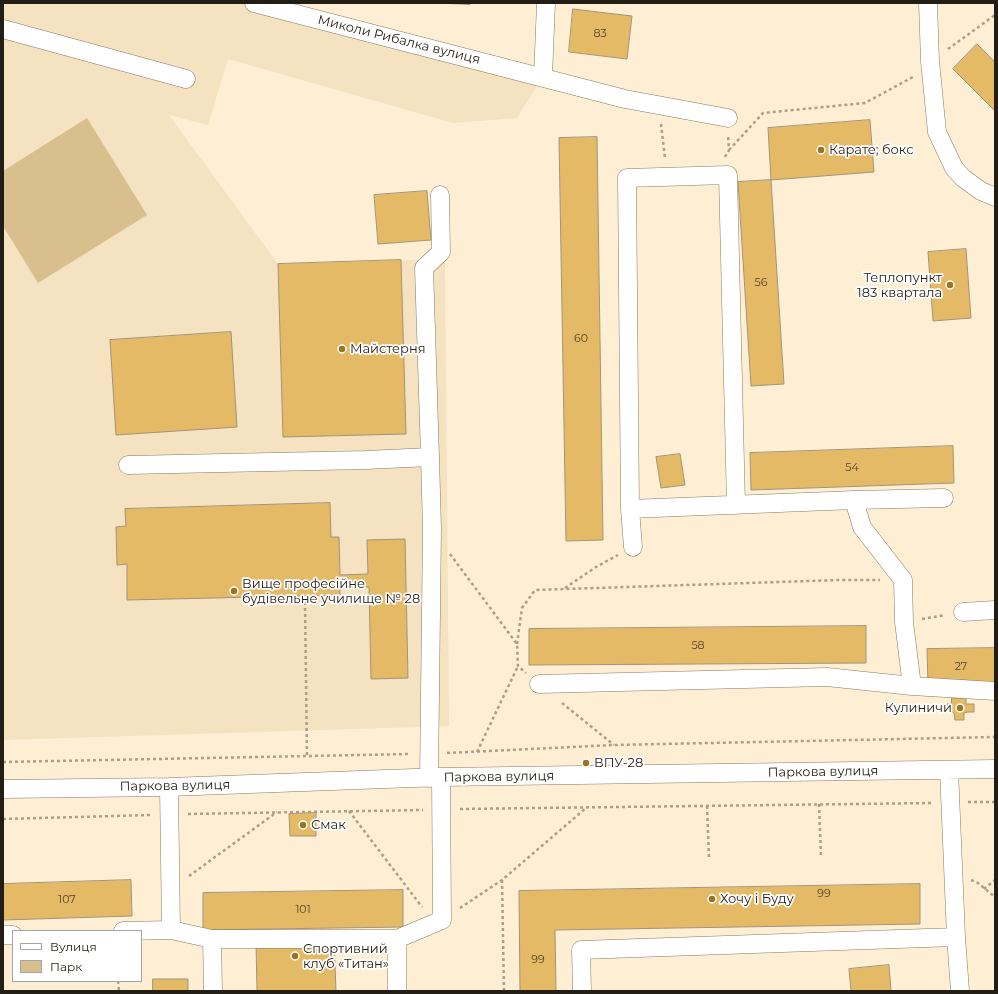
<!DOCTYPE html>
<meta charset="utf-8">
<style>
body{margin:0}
#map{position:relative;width:998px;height:994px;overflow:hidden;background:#feefd4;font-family:Montserrat,sans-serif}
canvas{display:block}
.frame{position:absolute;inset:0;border:4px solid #231e15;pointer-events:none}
.legend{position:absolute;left:12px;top:930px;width:130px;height:52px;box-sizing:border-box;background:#fff;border:1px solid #a7a5a1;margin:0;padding:5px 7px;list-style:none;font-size:12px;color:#231e15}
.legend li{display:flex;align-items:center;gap:8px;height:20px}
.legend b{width:20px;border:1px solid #a7a5a1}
</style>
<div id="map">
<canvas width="998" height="994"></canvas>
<div class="frame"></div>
<ul class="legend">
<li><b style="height:5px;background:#fff"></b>Вулиця</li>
<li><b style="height:11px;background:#d9bf8e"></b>Парк</li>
</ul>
</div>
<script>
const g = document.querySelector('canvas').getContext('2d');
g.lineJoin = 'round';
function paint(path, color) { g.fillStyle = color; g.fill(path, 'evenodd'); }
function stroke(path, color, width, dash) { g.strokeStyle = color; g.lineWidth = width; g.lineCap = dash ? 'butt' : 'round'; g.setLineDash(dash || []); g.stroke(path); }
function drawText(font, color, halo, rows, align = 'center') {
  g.font = font + ' Montserrat,sans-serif'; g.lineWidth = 3.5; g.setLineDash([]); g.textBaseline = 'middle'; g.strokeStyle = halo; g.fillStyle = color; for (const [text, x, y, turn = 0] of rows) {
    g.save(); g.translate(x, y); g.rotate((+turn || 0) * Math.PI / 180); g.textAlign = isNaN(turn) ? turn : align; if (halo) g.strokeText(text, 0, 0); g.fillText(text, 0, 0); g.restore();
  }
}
const built = new Path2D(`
 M3,3H254L543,77L517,118L453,123L228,59L208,125L169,115L278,264L445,259L449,726L3,740Z`);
const green = new Path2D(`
 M87,118L147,215L38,283L3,226V171Z`);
const building = new Path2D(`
 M437,3H470V4Z
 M573,9L632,16L627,59L569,52Z
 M977,44L995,62V111L953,69Z
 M870,120L874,172L771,180L768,128Z
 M597,137L603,540L566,541L559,138Z
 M771,180L784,384L751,386L738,182Z
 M427,191L431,240L378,244L374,195Z
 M966,249L971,318L933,321L928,252Z
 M401,260L406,434L283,437L278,264Z
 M231,332L237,427L116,435L110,340Z
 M953,446L954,483L751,490L750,453Z
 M680,454L685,485L661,488L656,457Z
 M330,503L331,537H339L340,575L368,574L367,540L405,539L408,678L371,679L369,587H340V595L127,600V564L117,565L116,527L126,526L125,509Z
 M866,626V663L529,665V629Z
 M995,648V684L928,685L927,649Z
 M952,698H966V704H974V712H968L964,713V720H955L954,713L951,711H947V704H951Z
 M316,813V836H290L289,814Z
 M131,880L132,916L3,920V884Z
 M920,884V924L555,930L556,991H520L519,891Z
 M403,890V927L203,930V893Z
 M334,939L336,991H257L256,942Z
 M889,965L891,991H851L849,969Z
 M153,979H188V991H153Z`);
const path = new Path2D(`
 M948,49L995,15
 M661,124L665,158
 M729,150L763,113L865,103L913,77
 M725,157L729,150L728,135
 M450,554L517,644L518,666L526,673
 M565,588L596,567L618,555
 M305,602L307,756
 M922,619L945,615
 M517,644L522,608L535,590L839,580H880
 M562,703L614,745
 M477,752L518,666
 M447,753L614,745L995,737
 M3,762L410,754
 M968,802H995
 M819,804L821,856
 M707,806L709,858
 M460,809L933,803
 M349,811L422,907
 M188,814L423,810
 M3,819L151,815
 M189,876L277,812
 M502,880L504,991
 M971,880L978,883L995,897
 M984,889L995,880
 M460,908L502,880L586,808
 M118,981L119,991`);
const minor = new Path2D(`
 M254,3L625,99L728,118
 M928,3L930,61L937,132L954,168L963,178L981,191L995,197
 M3,29L186,79
 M543,77L546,3
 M430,457L424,268L441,252L440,195
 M128,465L366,460L430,457L432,529L429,778
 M854,500L862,527L903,580L904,622L912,686
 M630,509L854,500L944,498
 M633,547L630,509L627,178L728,175L736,505
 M963,612L995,610
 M539,684L827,677L912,686L995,691
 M169,787L171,930
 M3,789L169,787L441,777L995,769
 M123,931L171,930L212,939H397L442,920L441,777
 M3,935H13
 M956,937L960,991
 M212,939L213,991
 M397,939V991
 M582,991L581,950L956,937L949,770`);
const markers = [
 [821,150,4,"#9b7621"],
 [950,285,4,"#9b7621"],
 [342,349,4,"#9b7621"],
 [234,591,4,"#9b7621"],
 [960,708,4,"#9b7621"],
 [586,763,4,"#9b7621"],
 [303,825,4,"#9b7621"],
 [712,899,4,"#9b7621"],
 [295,956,4,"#9b7621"]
];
const numberNames = [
 ["83",600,34],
 ["56",761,283],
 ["60",581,339],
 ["54",852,468],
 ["58",698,646],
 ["27",961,667],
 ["99",824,894],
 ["107",67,900],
 ["101",303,910],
 ["99",538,960]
];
const streetNames = [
 ["Миколи Рибалка вулиця",399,40,14],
 ["Паркова вулиця",823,772,-1],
 ["Паркова вулиця",499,777,-1],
 ["Паркова вулиця",175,786,-1]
];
const poiNames = [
 ["Карате; бокс",829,150],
 ["Теплопункт",942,278,"right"],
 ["183 квартала",942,293,"right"],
 ["Майстерня",350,349],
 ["Вище професійне",242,584],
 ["будівельне училище № 28",242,599],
 ["Кулиничи",952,708,"right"],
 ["ВПУ-28",594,763],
 ["Смак",311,825],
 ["Хочу і Буду",720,899],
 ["Спортивний",303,949],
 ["клуб «Титан»",303,964]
];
paint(built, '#f4e2c0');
paint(green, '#d9bf8e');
paint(building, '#e5ba66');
stroke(building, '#a1947b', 1);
stroke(minor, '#877a62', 19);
stroke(path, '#ab9f8b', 2.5, [3, 3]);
stroke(minor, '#fff', 18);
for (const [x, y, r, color] of markers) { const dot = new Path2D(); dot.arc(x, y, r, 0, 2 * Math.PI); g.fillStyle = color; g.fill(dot); stroke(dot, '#fff', 1.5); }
drawText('11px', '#544529', null, numberNames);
drawText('13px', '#231e15', '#fff', streetNames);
drawText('13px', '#231e15', '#fff', poiNames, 'left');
</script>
